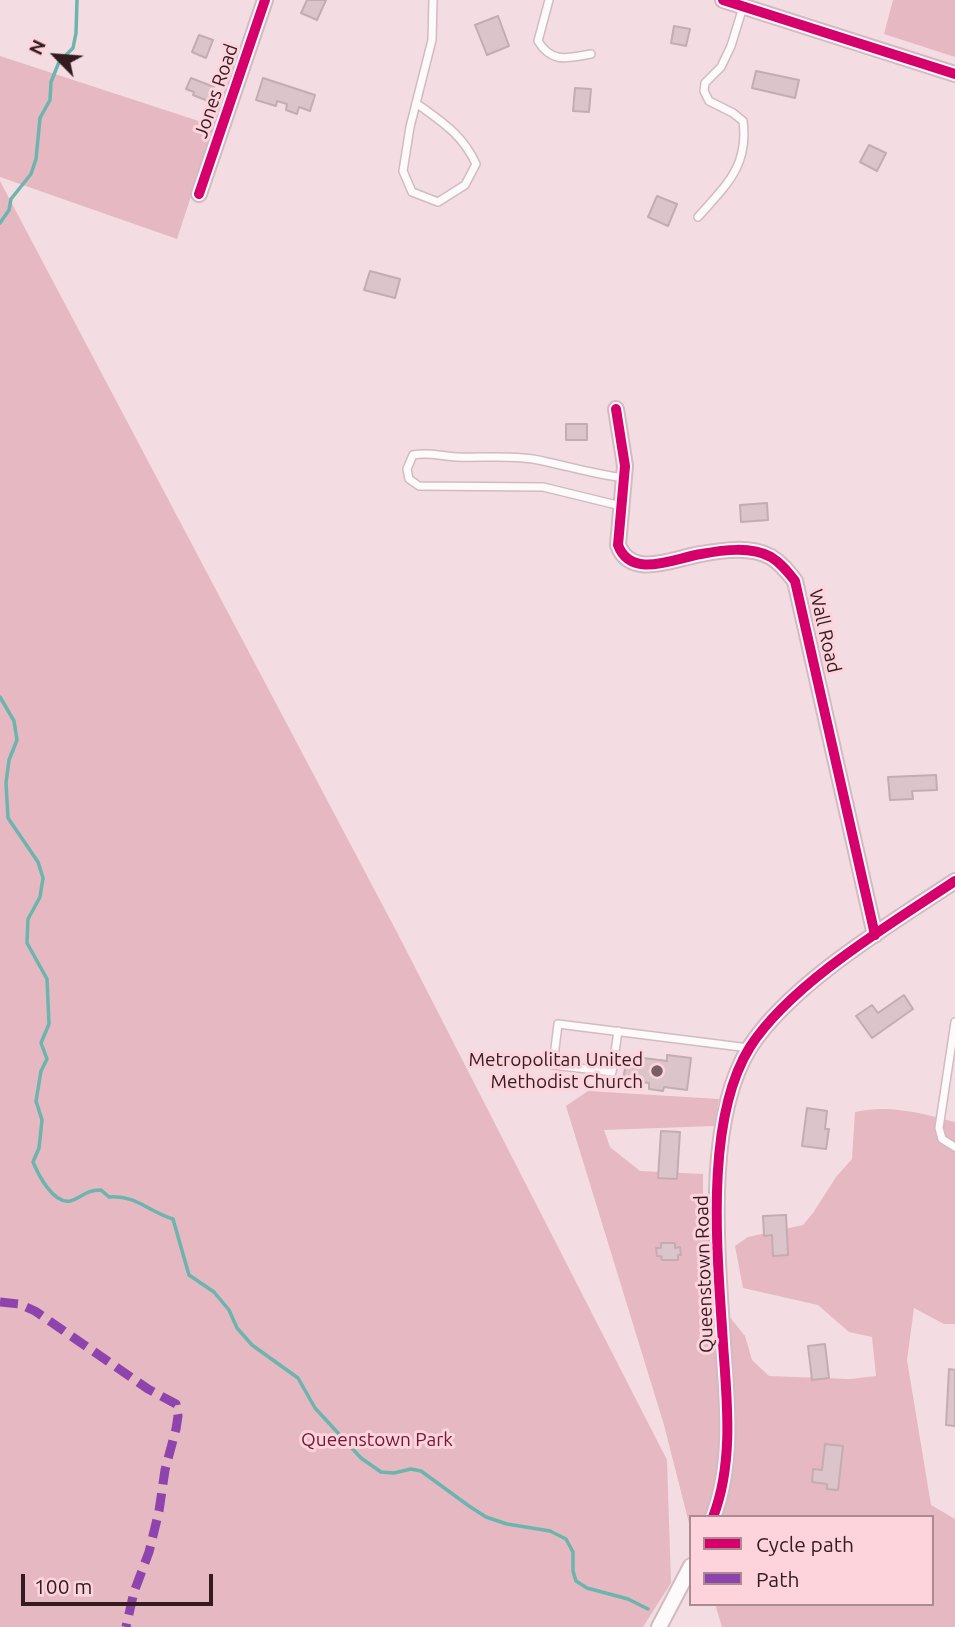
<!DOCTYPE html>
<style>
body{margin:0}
#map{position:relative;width:955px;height:1627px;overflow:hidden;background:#f4dde2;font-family:Ubuntu,sans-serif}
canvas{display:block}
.legend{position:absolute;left:689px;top:1515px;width:245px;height:91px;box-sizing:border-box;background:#fdd4dc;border:2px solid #ac8a91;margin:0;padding:9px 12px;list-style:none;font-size:21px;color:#331b21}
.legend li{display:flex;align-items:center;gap:14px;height:35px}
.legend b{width:35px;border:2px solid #ac8a91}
.north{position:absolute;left:21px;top:21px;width:70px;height:70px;-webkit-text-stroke:5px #fdd4dc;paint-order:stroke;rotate:295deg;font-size:19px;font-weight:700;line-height:28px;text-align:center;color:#331b21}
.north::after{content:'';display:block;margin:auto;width:24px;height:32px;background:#331b21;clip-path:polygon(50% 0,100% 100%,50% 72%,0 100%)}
.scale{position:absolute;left:21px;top:1574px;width:192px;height:32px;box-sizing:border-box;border:4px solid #331b21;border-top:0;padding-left:9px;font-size:21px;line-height:24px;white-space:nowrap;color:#331b21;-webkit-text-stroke:5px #fdd4dc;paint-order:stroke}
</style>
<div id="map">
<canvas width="955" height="1627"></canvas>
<ul class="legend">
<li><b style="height:9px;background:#d6006c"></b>Cycle path</li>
<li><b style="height:9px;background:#8e44ad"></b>Path</li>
</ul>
<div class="north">N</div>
<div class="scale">100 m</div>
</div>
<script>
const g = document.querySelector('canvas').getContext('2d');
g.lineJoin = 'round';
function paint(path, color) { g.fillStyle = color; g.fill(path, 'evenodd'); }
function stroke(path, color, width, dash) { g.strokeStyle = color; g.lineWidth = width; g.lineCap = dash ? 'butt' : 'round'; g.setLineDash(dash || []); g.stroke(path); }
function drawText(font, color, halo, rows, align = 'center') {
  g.font = font + ' Ubuntu,sans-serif'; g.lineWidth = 6; g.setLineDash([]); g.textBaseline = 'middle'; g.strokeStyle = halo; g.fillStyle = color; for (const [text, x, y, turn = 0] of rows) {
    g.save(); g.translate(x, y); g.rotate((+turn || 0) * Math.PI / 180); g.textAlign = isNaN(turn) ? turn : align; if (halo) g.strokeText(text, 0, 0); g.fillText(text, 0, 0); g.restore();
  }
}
const green = new Path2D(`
 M893,0H955V57L884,34Z
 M0,56L214,126L177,239L0,177Z
 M0,181L401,940L667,1460L671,1583L643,1627H0Z
 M588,1091L719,1099L714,1126L604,1130L610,1147L640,1171L703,1174V1199L712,1245V1295L745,1336L752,1360L769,1376L850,1379L876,1376L872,1337L849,1332L818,1305L743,1288L735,1246L748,1237L803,1225L813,1213L836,1177L852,1159L855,1112C889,1104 921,1113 955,1122V1324H944L914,1308L907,1360L931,1505L955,1519V1627H722L715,1604H932V1517H691V1531L664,1425L566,1106Z`);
const stream = new Path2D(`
 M0,223L9,210L11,199L31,174L36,159L40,118L50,100L51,82L59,62L73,48L76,33L77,0
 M0,697L14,721L17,740L9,760L6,783L8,818L38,862L43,878L40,897L28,919L27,943L47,979L49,1024L41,1043L47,1059L41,1071L36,1101L42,1120L39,1148L33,1162C38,1174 53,1204 70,1201C82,1198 84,1190 101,1190L109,1197C137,1195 147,1211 173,1219L189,1275L214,1292L229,1310L237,1328L252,1345L298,1378L315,1408L361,1458L381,1472L394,1473L411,1469L421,1471L469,1506L486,1517L507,1524L550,1531L566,1539L573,1552V1571L576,1581L587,1588L628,1599L648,1609`);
const building = new Path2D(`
 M307,0H326L317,20L301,13Z
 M498,16L509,46L487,55L475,25Z
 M674,26L690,29L686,46L671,43Z
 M199,35L213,40L206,58L192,52Z
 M756,71L799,80L795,98L752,88Z
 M191,78L214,87L208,101L193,95L194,92L186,89Z
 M263,78L315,95L310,111L299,107L297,114L286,110L287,104L277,101L276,106L256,100Z
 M575,88L591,89L589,112L573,111Z
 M869,145L886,153L877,171L860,162Z
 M657,196L677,204L668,226L648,217Z
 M370,271L400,279L395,298L364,290Z
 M566,424H587V440H566Z
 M767,503L768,520L741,522L740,505Z
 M936,775L937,790L912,791L913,799L890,800L888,777Z
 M904,995L913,1009L872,1038L856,1016L872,1005L878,1013Z
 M667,1055L691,1058L687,1090L664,1087L663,1091L649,1089V1083L623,1080L627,1056L667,1061Z
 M807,1108L827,1111L825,1129H829L826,1149L802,1146Z
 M661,1131L680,1132L677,1179L658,1178Z
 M786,1215L788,1255L773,1256L772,1235L764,1236L763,1216Z
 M661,1243H675V1248L680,1247L681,1255H678V1260H662L661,1256H657L656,1248H661Z
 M825,1344L829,1378L812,1380L808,1346Z
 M949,1369L955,1370V1426L946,1425Z
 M825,1444L843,1446L838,1490L827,1489V1484L812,1482L813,1469L822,1470Z`);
const service = new Path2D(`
 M549,0L538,41C552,64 568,58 591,54
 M416,103C442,122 462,134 476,164L465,185L438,202L412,192L403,171L410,127L432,40L433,0
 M698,217C725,186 749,167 743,121L733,113L709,101L704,91L705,83L721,67L731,46L743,7
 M621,506L543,487L419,486L409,479L407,469L413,455C428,452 441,456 457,457C481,458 509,455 533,459C564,465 593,474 624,478
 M955,1022L939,1128L942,1139L955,1147
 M618,1031L612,1072L553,1065L558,1024L749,1048`);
const minor = new Path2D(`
 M723,0L955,74
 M199,194L265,0
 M616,409L625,466L618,545C631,580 675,558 701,554C723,550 751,546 771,557C781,563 788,572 795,581L875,935
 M713,1517C734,1463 727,1400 723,1344C718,1258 703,1122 750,1047C791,983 892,923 955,881
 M659,1627L691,1566`);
const quiet = new Path2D(`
 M0,1302L19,1304L35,1311L148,1389L176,1404L178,1416L176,1429L165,1470L159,1511L149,1552L134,1592L126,1627`);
const cycleway = new Path2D(`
 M723,0L955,74
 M199,194L265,0
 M616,409L625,466L618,545C631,580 675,558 701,554C723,550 751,546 771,557C781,563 788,572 795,581L875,935
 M713,1517C734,1463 727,1400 723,1344C718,1258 703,1122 750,1047C791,983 892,923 955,881`);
const markers = [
 [657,1071,7,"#775f65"]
];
const streetNames = [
 ["Jones Road",216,91,-71],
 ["Wall Road",825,631,77],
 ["Queenstown Road",704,1274,-92]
];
const poiNames = [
 ["Metropolitan United",643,1060],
 ["Methodist Church",643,1082]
];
const parkNames = [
 ["Queenstown Park",377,1440]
];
paint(green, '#e5b8c2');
stroke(stream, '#6cb5ae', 3.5);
paint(building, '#dcc5ca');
stroke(building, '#c3adb2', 2);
stroke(service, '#d1bbc0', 10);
stroke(minor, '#d1bbc0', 18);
stroke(service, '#fdfafb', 7);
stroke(minor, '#fdfafb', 14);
stroke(quiet, '#8e44ad', 9, [18, 9]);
stroke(cycleway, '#d6006c', 10);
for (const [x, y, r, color] of markers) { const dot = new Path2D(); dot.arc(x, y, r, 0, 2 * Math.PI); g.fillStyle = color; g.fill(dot); stroke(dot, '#fdd4dc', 2.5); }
drawText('19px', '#331b21', '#fdd4dc', streetNames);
drawText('19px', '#331b21', '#fdd4dc', poiNames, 'right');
drawText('19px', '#751438', '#fdd4dc', parkNames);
</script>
